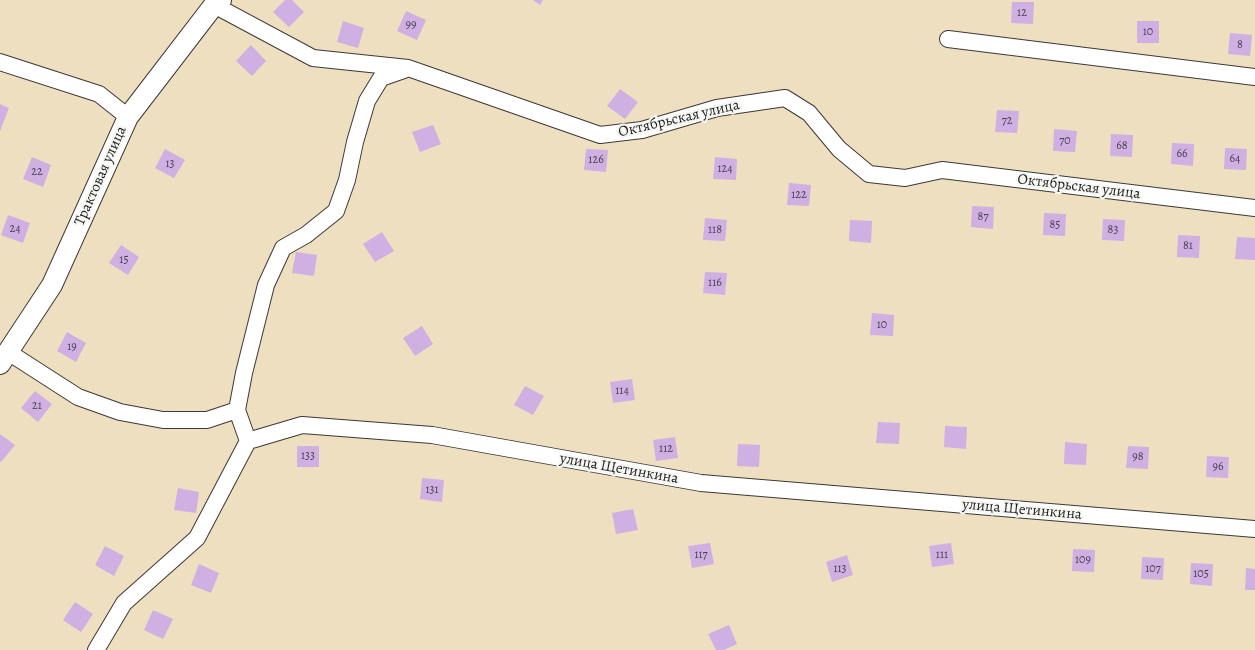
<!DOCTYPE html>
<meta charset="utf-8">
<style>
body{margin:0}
canvas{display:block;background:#eedfc0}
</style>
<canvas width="1255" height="650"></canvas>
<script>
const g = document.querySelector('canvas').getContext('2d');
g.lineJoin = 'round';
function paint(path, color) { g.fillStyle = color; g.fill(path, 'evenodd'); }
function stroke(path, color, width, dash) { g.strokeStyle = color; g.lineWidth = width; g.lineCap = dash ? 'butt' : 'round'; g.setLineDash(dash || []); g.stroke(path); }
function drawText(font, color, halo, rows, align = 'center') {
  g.font = font + ' Alegreya,serif'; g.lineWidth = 4.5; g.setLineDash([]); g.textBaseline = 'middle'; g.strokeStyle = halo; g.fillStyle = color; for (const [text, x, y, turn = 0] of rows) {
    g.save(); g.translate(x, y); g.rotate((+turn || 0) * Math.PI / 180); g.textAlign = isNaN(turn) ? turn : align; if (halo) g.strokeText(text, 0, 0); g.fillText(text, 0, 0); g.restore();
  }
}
const building = new Path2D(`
 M285,0H292L304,12L289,27L273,12Z
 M533,0H543L540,5Z
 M1012,2H1034L1033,24L1011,23Z
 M406,11L426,20L417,40L397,31Z
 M343,21L364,28L358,48L337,42Z
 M1137,21H1159V43H1137Z
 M1230,33L1252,35L1250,56L1228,54Z
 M251,45L266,61L252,76L236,61Z
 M620,89L638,102L625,119L607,106Z
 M0,104L9,108L0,131Z
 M997,110L1019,111L1017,133L995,132Z
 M433,125L441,144L420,152L412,132Z
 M1054,129L1077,131L1075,152L1053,151Z
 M1111,134L1133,135L1132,157L1110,156Z
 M1172,143L1194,144L1193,166L1171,164Z
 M1225,148L1247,149L1246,170L1224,169Z
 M165,149L185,160L174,178L155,168Z
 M586,149L608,150L606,172L584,170Z
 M32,157L51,165L43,187L23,179Z
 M715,157L737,159L736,180L713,179Z
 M789,183L811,185L809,206L787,205Z
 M972,206L994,207L993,229L971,227Z
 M1044,213L1066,214L1065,236L1043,235Z
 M8,215L30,223L23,243L1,235Z
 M705,218L727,220L725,241L703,240Z
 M1103,219L1125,220L1124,241L1102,240Z
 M850,220L872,221L871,243L849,241Z
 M382,232L394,251L375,262L363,244Z
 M1178,235L1200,236L1199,258L1177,257Z
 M1237,237L1255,238V260L1235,259Z
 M121,245L139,257L128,275L109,263Z
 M296,252L317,255L314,276L292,273Z
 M705,272L727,273L725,295L703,293Z
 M872,313L894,315L893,336L870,335Z
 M422,326L433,344L415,356L403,338Z
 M67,332L86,343L76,362L57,351Z
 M632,379L635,400L613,403L610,382Z
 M525,386L544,396L533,415L514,405Z
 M35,391L52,404L38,422L21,408Z
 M878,422L900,423L899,444L876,443Z
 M945,426L967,427L966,449L944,447Z
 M0,434L15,445L1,462L0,461Z
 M675,437L678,458L656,461L653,440Z
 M1065,442L1087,444L1086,465L1064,464Z
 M738,444L760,445L759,467L737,466Z
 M297,446H319V467H297Z
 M1128,446L1149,447L1148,469L1126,468Z
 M1207,456L1229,457L1228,478L1206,477Z
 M422,478L444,480L442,502L420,499Z
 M178,488L199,492L196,513L174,510Z
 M633,509L638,530L616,534L612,513Z
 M710,543L714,564L692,568L688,546Z
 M951,543L954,564L932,567L929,546Z
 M105,546L124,556L114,576L95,565Z
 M1073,549L1095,550L1094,572L1072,571Z
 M847,555L853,575L832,582L826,562Z
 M1142,557L1164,558L1163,580L1141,579Z
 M1191,563L1213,564L1212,586L1190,584Z
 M199,564L219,573L211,593L191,585Z
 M1246,568L1255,569V590H1245Z
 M75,602L93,614L81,632L63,620Z
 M153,610L173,619L163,639L144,630Z
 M729,625L737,644L724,650H716L708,634Z`);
const minor = new Path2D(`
 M214,5L313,58L408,68L600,135L642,130L717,108L785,98L809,113L839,149L869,174L905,178L942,170L1255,208
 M948,39L1255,77
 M0,62L99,94L128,117
 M8,352L78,397L120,412L163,420H207L237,410
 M248,441L237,410L244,373L266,285L283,248L306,235L336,211L347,180L355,142L367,101L381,78L404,70
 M96,650L124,603L197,538L248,441L302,425L432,435L701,483L1255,529`);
const tertiary = new Path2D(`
 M0,364L52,285L128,117L214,5L221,0`);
const numberNames = [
 ["12",1022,13],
 ["99",411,25],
 ["10",1148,32],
 ["8",1240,45],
 ["72",1007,121],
 ["70",1065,141],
 ["68",1122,146],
 ["66",1182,154],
 ["64",1235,159],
 ["126",596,160],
 ["13",170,164],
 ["124",725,169],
 ["22",37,172],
 ["122",799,195],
 ["87",983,217],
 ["85",1055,225],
 ["24",15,229],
 ["118",715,230],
 ["83",1113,230],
 ["81",1188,246],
 ["15",124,260],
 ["116",715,283],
 ["10",882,325],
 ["19",72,347],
 ["114",622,391],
 ["21",37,406],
 ["112",666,449],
 ["133",308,456],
 ["98",1138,457],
 ["96",1218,467],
 ["131",432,490],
 ["117",701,555],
 ["111",942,555],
 ["109",1083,560],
 ["113",840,569],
 ["107",1153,569],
 ["105",1201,574]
];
const streetNames = [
 ["Октябрьская улица",679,119,-13],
 ["Трактовая улица",101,176,-66],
 ["Октябрьская улица",1079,187,7],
 ["улица Щетинкина",619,469,10],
 ["улица Щетинкина",1022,510,5]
];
paint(building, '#d0afe3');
stroke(minor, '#3c3935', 18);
stroke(tertiary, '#3c3935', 22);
stroke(minor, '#fff', 16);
stroke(tertiary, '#fff', 20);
drawText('12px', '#49414e', null, numberNames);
drawText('15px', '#1c1c1c', '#f6f6f2', streetNames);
</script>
